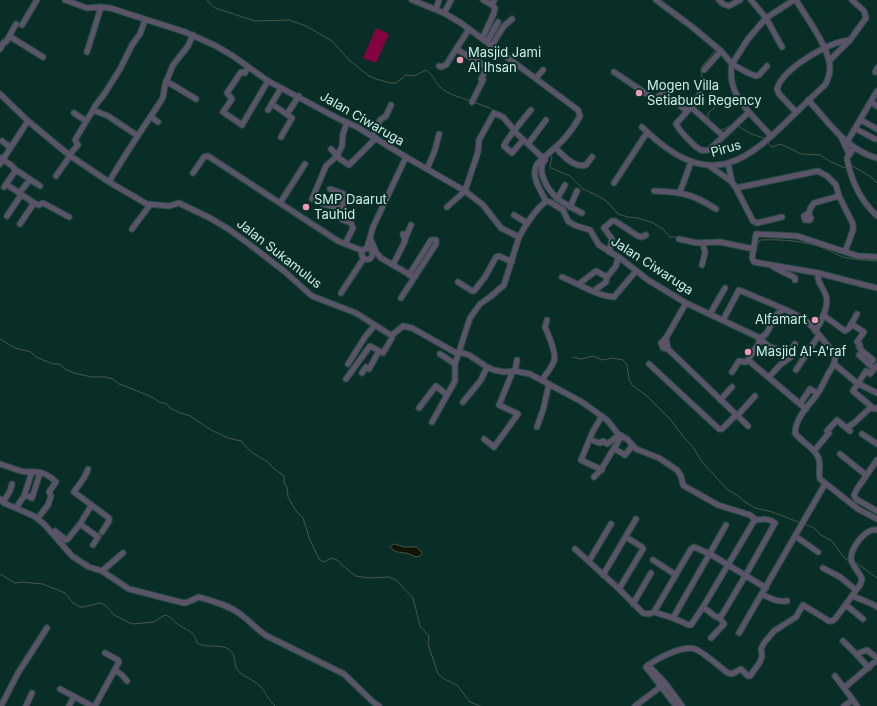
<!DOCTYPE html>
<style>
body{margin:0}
canvas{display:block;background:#092e28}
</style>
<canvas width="877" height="706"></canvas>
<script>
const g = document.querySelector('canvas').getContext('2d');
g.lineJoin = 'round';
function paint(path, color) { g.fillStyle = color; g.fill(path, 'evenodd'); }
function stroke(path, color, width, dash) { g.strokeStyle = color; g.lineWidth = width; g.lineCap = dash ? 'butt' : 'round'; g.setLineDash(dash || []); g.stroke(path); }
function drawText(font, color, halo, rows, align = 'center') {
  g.font = font + ' Inter,sans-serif'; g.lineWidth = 4; g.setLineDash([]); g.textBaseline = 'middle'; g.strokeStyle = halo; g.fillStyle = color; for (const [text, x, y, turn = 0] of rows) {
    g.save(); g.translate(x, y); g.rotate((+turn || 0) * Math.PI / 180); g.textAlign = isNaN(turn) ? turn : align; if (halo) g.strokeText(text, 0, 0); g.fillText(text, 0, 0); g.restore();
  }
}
const green = new Path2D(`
 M376,28L389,34L376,63L363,58Z`);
const water = new Path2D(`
 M395,544L404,547H417L422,553L420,556L416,557C413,556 410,554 406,553C399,552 395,553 390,547Z`);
const stream = new Path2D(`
 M207,0L215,8L255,21L289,20L306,26L332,41L349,60L369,76L376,79L390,83H396L406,75L414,76L426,70C433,74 435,82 440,87C448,95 461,97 470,101
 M473,102L490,108L494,111
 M708,119V113L714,108L716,102C714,92 697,78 702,67C704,63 713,54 716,49
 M738,126L751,134L764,138L765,139
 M717,128L720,130L724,129L733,124
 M767,142L772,147L781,144L801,154L820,155L831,162L845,168L846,167
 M551,155L552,157L550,166L551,168L570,176L583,189L596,195L605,200L614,209L618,214L628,217L638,218L653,223L663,229L670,237H678
 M851,165L871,177L877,183
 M756,247L760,240C783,239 805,241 826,249C832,252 838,255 843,257C854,260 866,260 877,261
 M0,339L15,348L31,352L36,357L53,364H59L65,369L74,373L92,377H105L113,379L119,384L125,386L152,397L159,402L167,404L170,408L178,412L190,416L211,430L228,438L241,441L251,452L268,462L273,468L284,476V483L287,487L288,497L296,511L303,518L310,540L319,559L323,562L332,558L337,560L350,572L356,576L369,578L389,577L396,580L413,598L420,626L429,636L428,644L438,674L444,679L457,685L470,702L480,706
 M573,357L581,359L593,356L602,360L613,358L623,360L627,365L629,379L632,385L647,396L670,419L685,439L693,447L702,462L728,490L737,495L745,502L755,508L772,512L801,523
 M804,524L814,528L821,535L832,541L845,559L850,561
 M855,562L877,578
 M0,574L15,583L22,582L43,584L65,593L73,603L80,607H83L100,603L105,605L114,615L132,624L154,622L165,615C171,617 172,619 176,623C185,630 195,630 197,643C207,649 221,643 230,650C237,656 233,667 239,672C245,677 254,680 260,686C266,692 267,699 275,706`);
const minor = new Path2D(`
 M65,0L87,8L101,7L110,8L185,32L214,45L233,56L268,81L339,119L357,127L406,157L465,191L483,205L501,228L519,237C526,224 534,211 546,201L550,202L563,210L568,221L574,225L590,230L599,245L620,258L648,280L686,303L760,338L766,334L777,314L784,309C791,312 799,316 806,321C817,330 825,343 835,354C836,362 832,368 828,374C825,380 822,387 818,393C809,406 796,416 795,433C801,442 817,449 819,460C821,466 818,473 820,479L858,509L877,519
 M412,0L444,13L461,23L578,110L580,116C568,139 555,147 537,164C530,176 541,191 546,201
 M483,0L492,5
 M656,0L691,26L721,51L732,64C726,96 752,114 771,136
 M719,0L723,4L729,6L740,0
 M751,0L766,18L782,47
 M436,9L439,0
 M444,13L451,0
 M22,25L37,0
 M9,36L43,57
 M482,39L494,13L495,8L492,5L494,1
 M487,42L498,22
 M492,45L504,26L512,19
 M0,49L4,42H6L16,24
 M456,49L487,67L481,79L483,80L472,102
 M87,52L101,7
 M829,61L850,40L866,18L864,11L852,0
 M439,66L441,67L446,65L469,29
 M767,66L759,75L756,76L748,73L732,64L748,39L766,18L794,0
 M248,67L245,73L241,72L227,93L232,99L223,112L242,125L268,81
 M704,70L721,51
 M614,72L654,99L664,93L665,94L687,111
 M875,72L877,68
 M536,78L543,70
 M166,81L196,99
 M0,94L28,121L69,155L109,182L147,204L169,206L179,203L210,218L227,228L249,244L284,271L312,296L356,313L389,334L392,335L403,326L412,328L458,354
 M700,94L691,107L676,124C679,130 694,147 701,150C705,151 707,151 710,149L749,112
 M808,100C829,122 846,150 877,158
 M871,102L877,106
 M272,104L292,118L281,137
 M691,107L723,136
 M93,110L95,106L105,93L120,69L132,45L140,34L145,20
 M268,110L281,88
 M796,112L779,94L777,89C783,68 829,42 850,40
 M74,113L86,121
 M287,114L299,96
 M151,117L158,122
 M861,120L877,129
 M642,127C725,209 761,142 825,85C829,78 831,69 829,61C825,42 806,17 796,0
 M856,129L875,139
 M515,132L543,158
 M373,136L380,120L386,116L391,105
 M842,139L849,154
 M523,140L512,153L504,146C505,141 526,116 531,110
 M2,141L10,147
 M847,142L877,91
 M528,144L546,120
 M556,148C563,156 574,168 586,165L592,157
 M854,148L847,158C851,181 861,201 877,216
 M331,149L340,159L349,165L376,138
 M69,155L78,145L75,140L93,110L108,116L138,136
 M1,158L11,165L16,170L4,187
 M545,160C540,165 541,171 543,177C550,197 564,204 582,213
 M728,163L732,182L736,188L818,171L827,176L836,185L839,196L853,224V230L845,252
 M0,164L28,121
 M711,167L732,182
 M427,169L435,150L439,134
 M16,170L40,186
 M193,173L204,157L208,156L338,241L363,251
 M56,176L70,156
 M109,182C125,154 143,128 161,101L163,97L165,85L173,65L188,46L193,35
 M614,183L644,137L648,133
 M6,184L34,203L20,224
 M736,188L753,221L757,223L782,217
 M654,191C682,192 693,194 716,209
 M680,192L691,162
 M19,193L30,180
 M312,199L326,166L337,156L342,146L343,134L347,122
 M557,199L565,185
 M34,203L39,205L43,203L69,217
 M280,203L305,164
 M323,204L343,209L344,194L330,189
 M447,207L465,191L478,152L479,140L494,113L503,117L515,131
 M570,207L577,191
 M343,209L341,219L351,223L353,228L345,244
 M809,214H807L804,216L805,220H810L811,218L809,214L810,209L814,203L839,196
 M514,215L527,223
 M7,216L21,195
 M132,229L150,205
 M405,239L411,225
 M679,239L697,243L720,242L754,249
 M371,240L376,252L381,258L412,276
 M367,248L373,227L406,157
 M361.5 254a5.5 5.5 0 1 1 11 0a5.5 5.5 0 1 1-11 0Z
 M609,252L612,239L604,228L612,221H615L638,236L642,237L646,235
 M877,257L858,256L797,236L756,234L752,258L754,262L818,273L877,288
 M393,265L405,241L403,234
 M702,265L705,253L703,243
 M772,266C779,271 787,273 795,278V280
 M562,277C579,284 597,296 614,297L636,271
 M458,282L472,291H474L485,277L496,257L499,256L512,262
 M580,283L596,271L607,277L616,266L618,257
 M595,290L606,282L607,277
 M341,293L364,258
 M401,298L436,244V240H431L409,275
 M710,314L725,288
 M823,315L845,331L849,328L857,314
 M723,320L739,290L784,309
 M851,324L864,332L857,342L860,345L859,347L861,349V350L873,360L869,364
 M815,331C821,323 829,307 826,296C823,286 817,284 818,273
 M666,338L668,349L748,426
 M760,338L768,346L789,353L791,357L780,365L769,377
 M668,349L663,348L661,343L666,338L686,303
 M459,352L469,355L487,367L494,370L504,372L515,371L530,374L582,402L607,420L619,435L627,439L636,449L659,458L677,470L681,476L683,485L686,487L718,505L750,515L756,520
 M789,353L795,344
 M440,354L455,364
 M859,355L874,369L877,366
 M748,360L806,409
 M348,364L365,337L374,326
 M649,364L719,429H722L736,415
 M834,364L857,383L877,393
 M796,370L819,335
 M515,371L517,360
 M732,372L739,361L745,362L747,361L759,343V338
 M362,373L366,367L369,369L379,351
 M346,379L370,346L383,353L392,338V335
 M542,380C546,374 552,367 554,361C557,353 548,334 545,327L547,320
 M720,400L732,387
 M463,402L481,380L487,367
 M800,404L810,389L817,393
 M419,408L436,386L447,395
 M873,408L853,391L866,371L870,374L874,369
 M602,416L593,431L581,460L602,470
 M737,416L755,396
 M432,422L455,381V364L470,318L480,304L490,297L504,285L519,237
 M537,427L543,410L549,384
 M846,428L854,423L870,408L876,409L877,408
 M862,434L877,444
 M484,439L494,447L518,414L499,405L513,371
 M594,441L600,443L603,441L607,444L619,435
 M615,449L625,455L632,446
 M814,451L829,433L827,431L837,420L850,431
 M840,454L866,475
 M877,460L857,489L854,495L856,499L877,511
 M0,464C7,466 14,469 21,471C27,473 31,471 36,472C43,472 51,477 56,482L49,492L51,496L48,505L38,518
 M88,469C85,479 79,484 74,492L109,518V521L102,532
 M594,477C602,470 606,462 611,453C616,445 618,444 621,435
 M25,495L32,498L40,473
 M0,499L4,503L34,516L44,524L72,556L89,567L102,571L129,589L184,603L188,602L199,597C212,601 229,605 240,614C250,621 257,630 267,636L344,674L372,701L379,706
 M3,502L10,491L12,484
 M16,508L24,496L32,472
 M80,524L98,537L93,545
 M55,531L66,540L68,539L80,524L91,506
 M795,536L818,552
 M575,549L619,589L643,613L649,614L654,612L673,618L726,525
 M653,560L676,575
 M589,561L611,524
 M823,568L840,577L856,590
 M102,571L123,553
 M603,575L636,519
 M619,589L643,549L642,547L626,537
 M762,594C771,599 777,602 787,601
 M853,596C861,600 870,602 877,607
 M633,604L651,573
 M846,605L863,619
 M703,607L716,617H719L724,624L711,638
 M654,612L691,549L694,547L710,554L766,588
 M673,618L689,625H691L703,607L754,521C762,518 768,518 775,523L748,571L722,615L719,617
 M739,633L825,484
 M843,641L856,654L869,668
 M856,654L867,650L877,658
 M648,665L666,684L682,706
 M115,670L122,675L127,681
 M835,676L853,700
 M844,688L877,660
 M60,689L92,706
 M1,706L18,673L47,628
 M26,706L32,693
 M69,706L74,697
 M95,706L119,662L118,660L105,653
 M635,706L663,685
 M676,706L646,667C656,659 682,645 695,649C702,651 721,668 728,673L732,674L741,669L748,676H750L760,662L762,656L761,649L764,643L774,631L796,617L803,605L829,621H832L835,619L860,585L862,579C860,573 851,564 851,559C851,548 865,528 877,530
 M844,706L853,700L857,706`);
const markers = [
 [460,60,4,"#f19ab3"],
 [639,93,4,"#f19ab3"],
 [306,207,4,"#f19ab3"],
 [815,320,4,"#f19ab3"],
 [748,352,4,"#f19ab3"]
];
const poiNames = [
 ["Masjid Jami",468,53],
 ["Al Ihsan",468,68],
 ["Mogen Villa",647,86],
 ["Setiabudi Regency",647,101],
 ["SMP Daarut",314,200],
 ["Tauhid",314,215],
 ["Alfamart",807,320,"right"],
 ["Masjid Al-A'raf",756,352]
];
const streetNames = [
 ["Jalan Ciwaruga",362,119,30],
 ["Pirus",726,149,-16],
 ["Jalan Sukamulus",279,254,38],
 ["Jalan Ciwaruga",652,266,33]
];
paint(green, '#840442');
paint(water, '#0f1403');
stroke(water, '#485547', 1);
stroke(stream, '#485547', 1);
stroke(minor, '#284d47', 7);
stroke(minor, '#5b5468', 5);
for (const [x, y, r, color] of markers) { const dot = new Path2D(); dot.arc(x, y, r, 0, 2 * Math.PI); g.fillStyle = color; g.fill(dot); stroke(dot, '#092e28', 1.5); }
drawText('13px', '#cdeee7', '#092e28', poiNames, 'left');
drawText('13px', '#cdeee7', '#092e28', streetNames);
</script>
